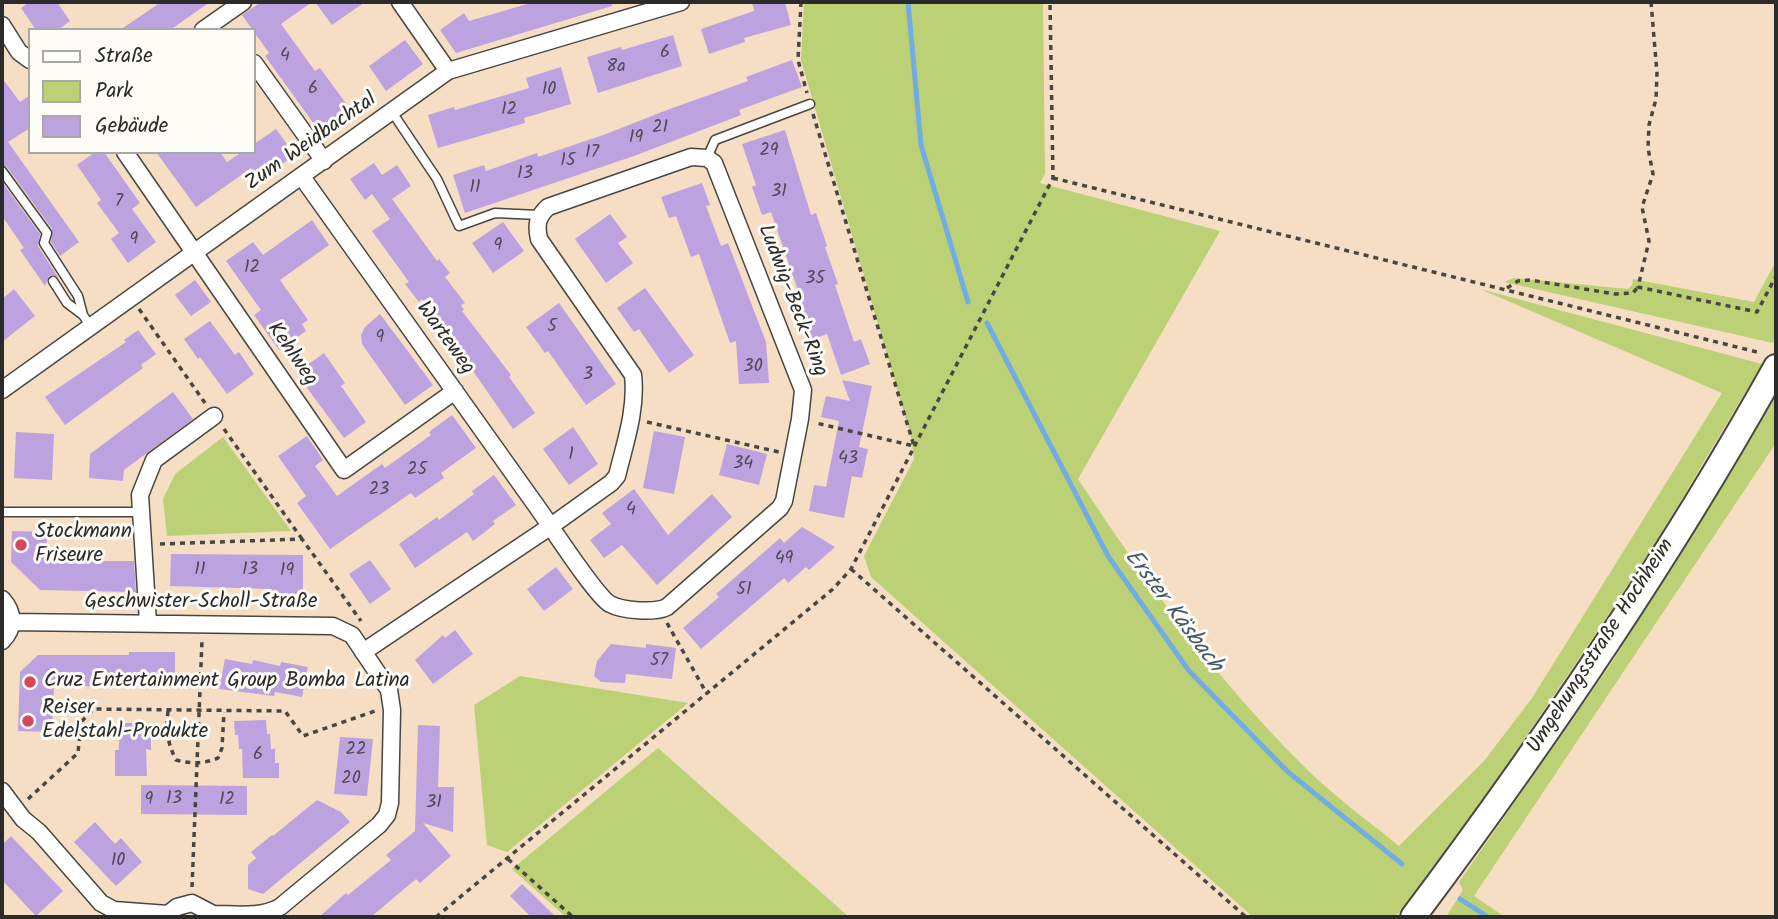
<!DOCTYPE html>
<meta charset="utf-8">
<style>
body{margin:0}
#map{position:relative;width:1778px;height:919px;overflow:hidden;background:#f5dec3;font-family:Kalam,sans-serif}
canvas{display:block}
.frame{position:absolute;inset:0;border:4px solid #2b2b2b;pointer-events:none}
.legend{position:absolute;left:28px;top:28px;width:228px;height:126px;box-sizing:border-box;background:#fdfcf7;border:2px solid #a9a8a5;margin:0;padding:9px 12px;list-style:none;font-size:21px;color:#2b2b2b}
.legend li{display:flex;align-items:center;gap:14px;height:35px}
.legend b{width:35px;border:2px solid #a9a8a5}
</style>
<div id="map">
<canvas width="1778" height="919"></canvas>
<div class="frame"></div>
<ul class="legend">
<li><b style="height:9px;background:#fff"></b>Straße</li>
<li><b style="height:19px;background:#bcd175"></b>Park</li>
<li><b style="height:19px;background:#bda2e0"></b>Gebäude</li>
</ul>
</div>
<script>
const g = document.querySelector('canvas').getContext('2d');
g.lineJoin = 'round';
function paint(path, color) { g.fillStyle = color; g.fill(path, 'evenodd'); }
function stroke(path, color, width, dash) { g.strokeStyle = color; g.lineWidth = width; g.lineCap = dash ? 'butt' : 'round'; g.setLineDash(dash || []); g.stroke(path); }
function drawText(font, color, halo, rows, align = 'center') {
  g.font = font + ' Kalam,sans-serif'; g.lineWidth = 6; g.setLineDash([]); g.textBaseline = 'middle'; g.strokeStyle = halo; g.fillStyle = color; for (const [text, x, y, turn = 0] of rows) {
    g.save(); g.translate(x, y); g.rotate((+turn || 0) * Math.PI / 180); g.textAlign = isNaN(turn) ? turn : align; if (halo) g.strokeText(text, 0, 0); g.fillText(text, 0, 0); g.restore();
  }
}
const green = new Path2D(`
 M804,2H1043L1045,174L1040,183L1220,231L1078,479C1148,585 1224,690 1316,778C1342,802 1371,823 1399,846L1484,761L1532,698L1722,393L1480,289L1762,364L1661,534L1603,623L1481,803L1421,886L1395,917H1253L871,577L864,556L914,459L911,437L801,60Z
 M1776,261V337L1773,343L1504,282L1514,278L1628,289L1632,285L1633,279L1754,302Z
 M1776,395V443L1474,896L1505,917H1446L1463,890L1459,882L1613,661Z
 M223,437L291,531L167,536L163,499L175,474Z
 M520,676L688,703L507,852L487,845L474,705Z
 M658,748L849,917H566L512,869Z`);
const stream = new Path2D(`
 M908,2L921,145L968,302
 M987,323L1108,556L1189,671L1288,772L1402,864
 M1460,899L1488,917`);
const building = new Path2D(`
 M29,2H57L70,21L58,30H36L21,8Z
 M161,2H210L170,30H120Z
 M261,2H312L281,24L315,71L320,68L353,113L322,135L265,56L269,53L242,15Z
 M315,2H365L332,25Z
 M534,2H612V6L456,53L440,30L464,13L469,21Z
 M752,2H785L791,25L744,38L745,42L709,54L701,29L754,11Z
 M673,35L682,66L598,93L587,57L621,47L622,50Z
 M405,40L423,64L386,91L369,66Z
 M792,60L802,87L739,110L741,115L634,156L465,213L453,175L484,165L486,171L537,153L538,157L606,134L667,110L748,81L746,77Z
 M561,67L571,104L524,118L525,123L438,148L428,115L454,107L455,110L529,88L526,78Z
 M2,78L20,102L30,95V128L8,142L79,242L60,256L51,242L52,229L7,167L2,165Z
 M276,129L295,155L259,180L251,168L196,207L156,152H220L227,162L242,152H254V144Z
 M785,130L811,215L816,213L827,246L825,247L838,284L835,285L854,342L861,339L870,364L841,375L827,334L810,340L801,313L805,311L771,212L762,215L752,187L756,185L742,144Z
 M95,152H104L140,203L132,209L156,242L128,263L111,239L119,233L97,203L101,200L77,165Z
 M374,163L382,175L397,165L411,186L392,199L437,261L439,259L450,273L445,277L465,303L461,305L464,310L462,311L511,375L509,377L535,413L513,429L447,333L422,299L419,302L405,284L409,282L372,231L390,219L372,194L365,200L350,179Z
 M2,182L40,234L38,246L58,277L53,275L49,276L45,286L20,250L24,248L2,216Z
 M702,183L710,205L706,206L721,246L728,243L766,342L769,383L739,384L736,341L730,343L699,254L691,257L676,216L669,218L661,197Z
 M610,214L627,237L618,243L633,263L606,283L575,239Z
 M312,220L329,245L280,280L308,320L302,324L306,331L279,350L254,315L261,310L226,261L253,242L263,255Z
 M503,222L524,251L493,273L472,243Z
 M195,280L211,302L191,316L175,295Z
 M645,288L694,355L669,373L639,329L634,332L617,308Z
 M14,289L35,316L2,342V299Z
 M559,303L616,384L586,405L548,351L545,353L526,327Z
 M380,314L433,385L405,405L362,344L361,335L365,327Z
 M210,321L235,355L239,352L254,374L227,394L200,357L198,359L184,339Z
 M138,330L156,354L141,365L143,368L65,425L45,397L126,342L124,340Z
 M324,353L345,383L341,386L366,422L344,438L296,373Z
 M842,380L872,386L859,447L868,449L862,478L852,476L844,518L809,511L814,485L826,487L839,421L821,417L826,396L850,401Z
 M173,392L193,419L124,470L123,481L89,478L90,454Z
 M452,415L476,448L441,473L444,478L415,498L411,493L330,549L297,503L306,496L278,456L307,436L323,460L315,466L337,496L382,464L385,468L431,435L429,432Z
 M573,427L598,464L569,485L543,449Z
 M654,431L685,437L674,494L643,488Z
 M16,432L54,434L52,480L14,478Z
 M727,444L767,454L759,485L719,475Z
 M494,475L516,505L493,521L495,524L473,541L467,532L415,568L399,544L437,517L439,520L474,494L472,491Z
 M634,489L668,535L712,494L732,517L657,585L622,545L604,558L590,540L611,524L602,513Z
 M802,527L835,547L809,570L806,567L788,583L784,578L701,649L683,628L719,597L716,594L780,538L784,543Z
 M12,531L47,532V550L58,561H134L136,592L40,590L11,562Z
 M171,554L303,555V595L271,594V589L170,586Z
 M370,560L391,589L370,604L349,574Z
 M556,567L573,589L544,611L527,589Z
 M455,630L473,654L433,684L415,660L443,635L445,638Z
 M611,644L646,648V644L676,648L672,679L626,674L625,683L601,682L594,676L597,661Z
 M129,652H175V687L54,686L52,732L18,731L20,672L38,655H129Z
 M225,659L252,664L253,660L280,666L281,662L308,667L302,697L275,692L274,696L219,689Z
 M266,720L267,734H270L271,749H275V763H279V778H243L242,749H239L238,735H235L234,721Z
 M122,723H151V750L146,749L147,776H115V750H119V736H123Z
 M418,725L440,726L438,787H454L453,832L423,823L451,856L420,883L416,879L371,917H319L346,893L348,895L391,860L386,855L415,831Z
 M340,737L373,739L367,796L334,794Z
 M141,785L247,786V815L141,814Z
 M317,800L341,812L350,822L263,894L248,889V865L256,858L251,852L272,835L273,836Z
 M95,822L115,844L121,838L142,862L116,886L74,842Z
 M11,836L63,891L36,916L2,880V845Z
 M522,884L556,917H531L510,896Z`);
const path = new Path2D(`
 M801,2L798,60L807,93
 M1651,2L1657,73L1656,99L1649,125L1648,148L1653,174L1642,207L1649,241L1638,287L1757,312L1776,276
 M813,114L914,446L816,423
 M1053,178L1761,353
 M1507,288L1518,281L1530,280L1615,294L1633,293L1638,287
 M139,309L205,403
 M647,422L779,452
 M224,429L302,539
 M160,544L302,539L361,621
 M851,569L1246,917
 M667,623L707,694
 M168,711C166,730 167,742 176,760C190,764 204,764 218,758L222,748L224,712
 M28,799L78,753L81,722L94,709L285,711L303,736L375,711
 M508,859L573,917
 M192,887L202,640
 M436,917L833,589L851,569L1053,178L1050,2`);
const service = new Path2D(`
 M392,112L437,179L459,226L495,213L539,215
 M707,158L715,140L810,104
 M2,171L47,233L44,243L78,296L83,315L91,327
 M53,281L67,303L83,315
 M2,512H141`);
const minor = new Path2D(`
 M400,2L448,71
 M2,25L19,52L30,60
 M203,30L243,2
 M254,63L324,161
 M125,152L344,470L455,391
 M302,177C381,288 461,399 540,511C552,528 596,596 610,604C623,611 655,613 667,607L780,508L784,501L800,419L803,390L714,163L707,158L691,157L548,207C537,217 536,225 539,239L633,375C637,409 625,443 617,476L611,483L551,526L363,652
 M2,390L448,71L681,2
 M2,599C14,612 15,628 2,641
 M12,622L333,626L352,635L389,690L392,710L390,803L387,815L379,825L280,907C260,918 235,914 213,914L209,917
 M148,623L140,495L154,460L214,416
 M2,791L23,819L39,832L101,903L114,910L168,914L172,917
 M168,914L177,907L192,903L213,914`);
const primary = new Path2D(`
 M1413,917C1545,741 1669,559 1776,367`);
const markers = [
 [21,545,7,"#d1495b"],
 [30,682,7,"#d1495b"],
 [28,721,7,"#d1495b"]
];
const numberNames = [
 ["6",665,54],
 ["4",285,57],
 ["8a",616,68],
 ["6",313,90],
 ["10",549,91],
 ["12",509,111],
 ["21",660,129],
 ["19",636,139],
 ["29",769,152],
 ["17",592,154],
 ["15",568,162],
 ["13",525,175],
 ["11",475,189],
 ["31",779,193],
 ["7",119,203],
 ["9",134,241],
 ["9",498,247],
 ["12",252,269],
 ["35",815,280],
 ["5",552,328],
 ["9",380,339],
 ["30",753,368],
 ["3",588,376],
 ["1",571,456],
 ["43",848,460],
 ["34",743,465],
 ["25",417,471],
 ["23",379,491],
 ["4",631,511],
 ["49",784,560],
 ["11",200,571],
 ["13",250,571],
 ["19",287,572],
 ["51",744,591],
 ["57",659,662],
 ["22",356,751],
 ["6",258,756],
 ["20",351,780],
 ["13",174,800],
 ["9",149,801],
 ["12",227,801],
 ["31",434,804],
 ["10",118,862]
];
const streetNames = [
 ["Zum Weidbachtal",312,143,-35],
 ["Ludwig-Beck-Ring",791,301,69],
 ["Warteweg",444,339,54],
 ["Kehlweg",291,355,55],
 ["Geschwister-Scholl-Straße",201,603],
 ["Umgehungsstraße Hochheim",1602,647,-57]
];
const poiNames = [
 ["Stockmann",35,533],
 ["Friseure",35,557],
 ["Cruz Entertainment Group Bomba Latina",44,682],
 ["Reiser",42,709],
 ["Edelstahl-Produkte",42,733]
];
const waterNames = [
 ["Erster Käsbach",1172,612,53]
];
paint(green, '#bcd175');
stroke(stream, '#71ade3', 5);
paint(building, '#bda2e0');
stroke(service, '#494642', 11);
stroke(minor, '#494642', 19);
stroke(primary, '#494642', 28);
stroke(path, '#494642', 3.5, [5, 5]);
stroke(service, '#fff', 8);
stroke(minor, '#fff', 16);
stroke(primary, '#fff', 24);
for (const [x, y, r, color] of markers) { const dot = new Path2D(); dot.arc(x, y, r, 0, 2 * Math.PI); g.fillStyle = color; g.fill(dot); stroke(dot, '#fdfcf7', 2.5); }
drawText('18px', '#504958', null, numberNames);
drawText('21px', '#2b2b2b', '#fdfcf7', streetNames);
drawText('21px', '#2b2b2b', '#fdfcf7', poiNames, 'left');
drawText('italic 23px', '#44586b', '#fdfcf7', waterNames);
</script>
